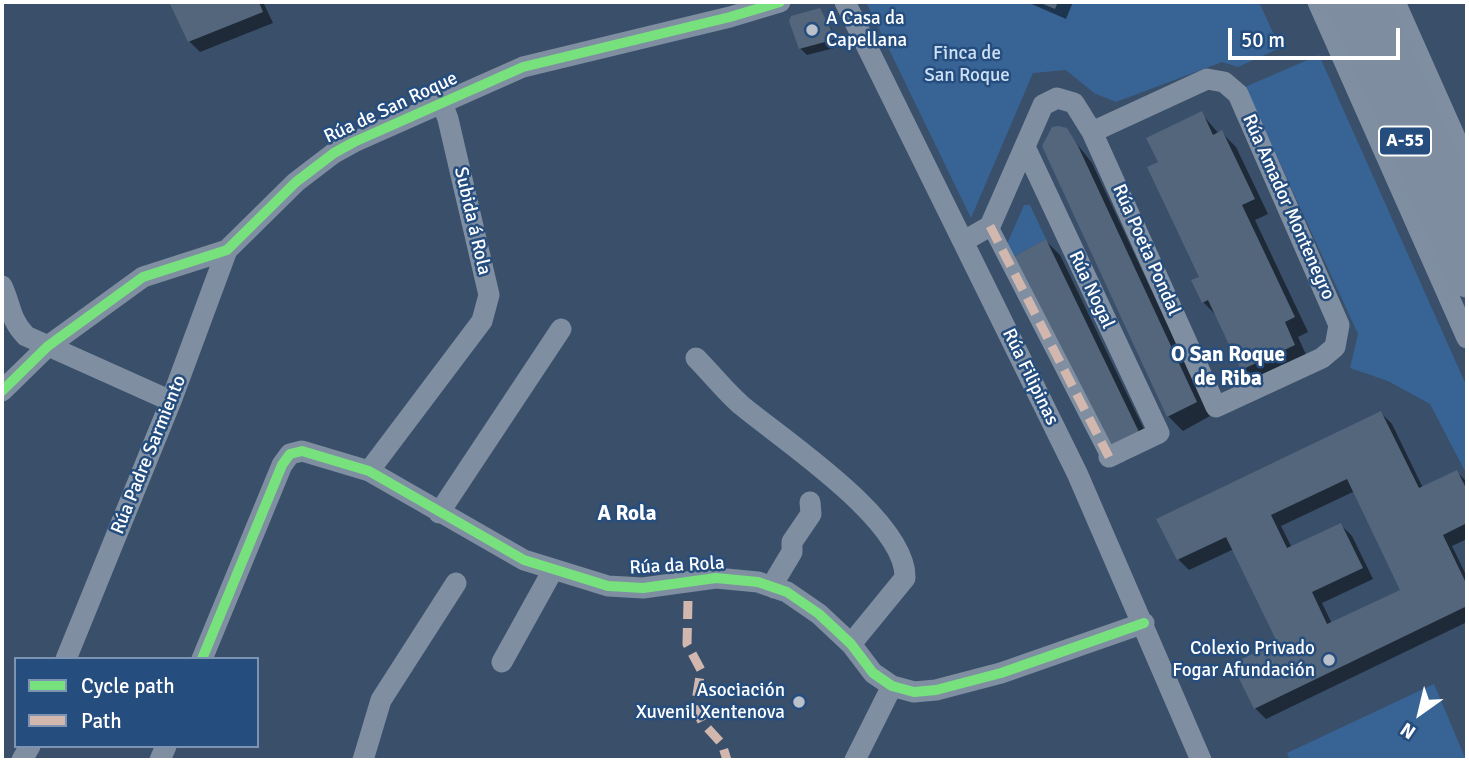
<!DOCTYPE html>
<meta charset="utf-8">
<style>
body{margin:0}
#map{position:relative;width:1469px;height:762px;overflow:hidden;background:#394f6a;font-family:Signika,sans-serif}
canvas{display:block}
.frame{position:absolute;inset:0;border:4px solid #fff;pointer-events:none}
.legend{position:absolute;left:14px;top:657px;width:245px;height:91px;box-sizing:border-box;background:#254d7e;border:2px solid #7c94b2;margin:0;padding:9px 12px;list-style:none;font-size:21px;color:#fff}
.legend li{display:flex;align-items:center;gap:14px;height:35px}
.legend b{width:35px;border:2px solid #7c94b2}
.north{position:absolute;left:1385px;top:678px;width:70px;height:70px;-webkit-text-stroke:5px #254d7e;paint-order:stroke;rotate:214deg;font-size:19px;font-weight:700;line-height:28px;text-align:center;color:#fff}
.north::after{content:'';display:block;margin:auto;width:24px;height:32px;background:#fff;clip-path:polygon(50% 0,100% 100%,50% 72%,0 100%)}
.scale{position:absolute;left:1228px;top:28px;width:172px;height:32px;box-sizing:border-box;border:4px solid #fff;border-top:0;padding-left:9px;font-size:21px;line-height:24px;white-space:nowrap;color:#fff;-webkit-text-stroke:5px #254d7e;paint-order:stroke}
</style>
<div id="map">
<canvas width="1469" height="762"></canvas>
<div class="frame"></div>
<ul class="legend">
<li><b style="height:9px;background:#77e17e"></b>Cycle path</li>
<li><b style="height:9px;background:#d1b7ad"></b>Path</li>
</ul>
<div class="north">N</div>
<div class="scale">50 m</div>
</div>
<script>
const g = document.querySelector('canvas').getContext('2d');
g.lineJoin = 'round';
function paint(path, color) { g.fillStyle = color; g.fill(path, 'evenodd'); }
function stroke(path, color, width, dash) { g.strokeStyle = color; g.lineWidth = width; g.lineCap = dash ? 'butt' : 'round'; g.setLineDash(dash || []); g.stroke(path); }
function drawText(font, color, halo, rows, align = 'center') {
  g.font = font + ' Signika,sans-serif'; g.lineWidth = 5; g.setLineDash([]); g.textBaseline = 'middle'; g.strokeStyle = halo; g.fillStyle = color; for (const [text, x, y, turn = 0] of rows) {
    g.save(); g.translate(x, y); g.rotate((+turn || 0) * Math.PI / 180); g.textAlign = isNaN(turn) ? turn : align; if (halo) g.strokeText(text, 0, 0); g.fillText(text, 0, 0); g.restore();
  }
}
const green = new Path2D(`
 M866,2H1038L1055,9L1058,2H1259L1280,48L1238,67L1222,62L1116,102L1094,93L1066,70L1033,73L971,218Z
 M1319,55L1467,387V475L1430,404L1388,381L1350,368L1358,334L1245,87Z
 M1024,205H1030L1046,239L1013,257L1007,244Z
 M1434,684L1466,760H1290L1287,753Z`);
const shadow = new Path2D(`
 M171,2H263L273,23L200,52L189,41Z
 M1027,2H1073L1066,19Z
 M820,10L842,46L807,55L800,48Z
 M1201,113L1219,134L1222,133L1236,147L1268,214L1255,220L1308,332L1298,337L1308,359L1257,384L1243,369L1216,315L1203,302L1201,277L1160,163Z
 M1052,128L1066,130L1092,163L1210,416L1183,431L1168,416L1044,146Z
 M1046,241L1060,255L1152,446L1126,461L1111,447Z
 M1381,413L1392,424L1423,488L1457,472L1467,482V539L1452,546L1467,577V622L1266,719L1255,708L1279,643L1234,549L1189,570L1178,559ZM1355,491L1402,591L1332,624L1322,603L1373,579L1352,536L1341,525L1292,548L1281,526Z`);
const building = new Path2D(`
 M169,2H259L263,12L188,42Z
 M1038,2H1058L1055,9Z
 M820,8L836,39L799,49L789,21L791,16Z
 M1202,111L1213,135L1222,130L1255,199L1242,205L1295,317L1285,322L1295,345L1241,370L1208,300L1202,303L1191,280L1199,277L1147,167L1158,162L1146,138Z
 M1058,126L1067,128L1078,146L1197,402L1167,417L1042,146L1052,127Z
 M1046,239L1139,432L1110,448L1013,257Z
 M1381,411L1419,488L1457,470L1467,490V523L1443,535L1467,585V606L1254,709L1232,664L1277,642L1226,537L1177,560L1156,519ZM1347,479L1400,590L1327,624L1312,592L1363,568L1341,523L1287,548L1271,515Z`);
const pedestrian = new Path2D(`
 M990,226L1109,457`);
const minor = new Path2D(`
 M845,2L1077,473L1201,760
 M1318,2L1467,338
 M1395,2L1467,164
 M1025,147L1159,433L1109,457
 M964,241L990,226L1043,105L1057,98L1074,103L1092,132L1216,407L1322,358L1335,347L1339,325L1238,94L1224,82L1207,79L1092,132
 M2,286C11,305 10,320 26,336L171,401
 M696,358C711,373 725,391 741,405C783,440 907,521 905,578L851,644
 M2,391L48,346L143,277L227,250L296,182L334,153L354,142L523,67L730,17L780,2
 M369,471L482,321L489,295L448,119L442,103
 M439,513L561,329
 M774,588L777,577L792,552V542L811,514L810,502
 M66,659L171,401L227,250
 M202,659L282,465L290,454L302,451L369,471L524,560L608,586L643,588L716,578L758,582L787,592L819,614L851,644L873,673L892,686L914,692L936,690L1001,673L1144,623
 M502,662L553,570
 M22,760L30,746
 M160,760L166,746
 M363,760L381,700L456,583
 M855,760L892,686`);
const trunk = new Path2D(`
 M1344,2L1467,280
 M1371,2L1467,219`);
const quiet = new Path2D(`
 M990,226L1109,457
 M688,601L687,644L701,670L695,707L702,722L722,744L727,760`);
const cycleway = new Path2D(`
 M2,391L48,346L143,277L227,250L296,182L334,153L354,142L523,67L730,17L780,2
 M202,659L282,465L290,454L302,451L369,471L524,560L608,586L643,588L716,578L758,582L787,592L819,614L851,644L873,673L892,686L914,692L936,690L1001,673L1144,623`);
const markers = [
 [812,30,7,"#bac1cb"],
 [1329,660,7,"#bac1cb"],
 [799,702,7,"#bac1cb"]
];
const shields = [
 [1405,141,52]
];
const shieldNames = [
 ["A-55",1405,141]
];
const poiNames = [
 ["A Casa da",826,19,"left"],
 ["Capellana",826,41,"left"],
 ["Colexio Privado",1315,649],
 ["Fogar Afundación",1315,671],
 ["Asociación",785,691],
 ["Xuvenil Xentenova",785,713]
];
const parkNames = [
 ["Finca de",967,54],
 ["San Roque",967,76]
];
const streetNames = [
 ["Rúa de San Roque",391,108,-25],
 ["Rúa Amador Montenegro",1288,207,66],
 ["Subida á Rola",472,221,77],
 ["Rúa Poeta Pondal",1146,250,66],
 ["Rúa Nogal",1091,290,65],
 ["Rúa Filipinas",1030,377,64],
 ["Rúa Padre Sarmiento",149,455,-68],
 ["Rúa da Rola",677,566,-3]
];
const neighbourhoodNames = [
 ["O San Roque",1228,355],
 ["de Riba",1228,379],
 ["A Rola",627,514]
];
paint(green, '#386495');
paint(shadow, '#0007');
paint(building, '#54667c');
stroke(pedestrian, '#7f8ea0', 16);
stroke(minor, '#7f8ea0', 21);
stroke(trunk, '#7e8da0', 35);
stroke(quiet, '#d1b7ad', 9, [18, 9]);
stroke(cycleway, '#77e17e', 10);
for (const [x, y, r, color] of markers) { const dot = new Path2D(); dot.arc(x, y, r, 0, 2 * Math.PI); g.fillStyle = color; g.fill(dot); stroke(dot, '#254d7e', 2.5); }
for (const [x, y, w] of shields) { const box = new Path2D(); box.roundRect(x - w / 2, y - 14.5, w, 29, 5); g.fillStyle = '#254d7e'; g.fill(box); stroke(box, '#fff', 2); }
drawText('bold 18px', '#fff', null, shieldNames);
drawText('19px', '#fff', '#254d7e', poiNames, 'right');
drawText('19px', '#cde0f5', '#254d7e', parkNames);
drawText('19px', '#fff', '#254d7e', streetNames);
drawText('bold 21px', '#fff', '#254d7e', neighbourhoodNames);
</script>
